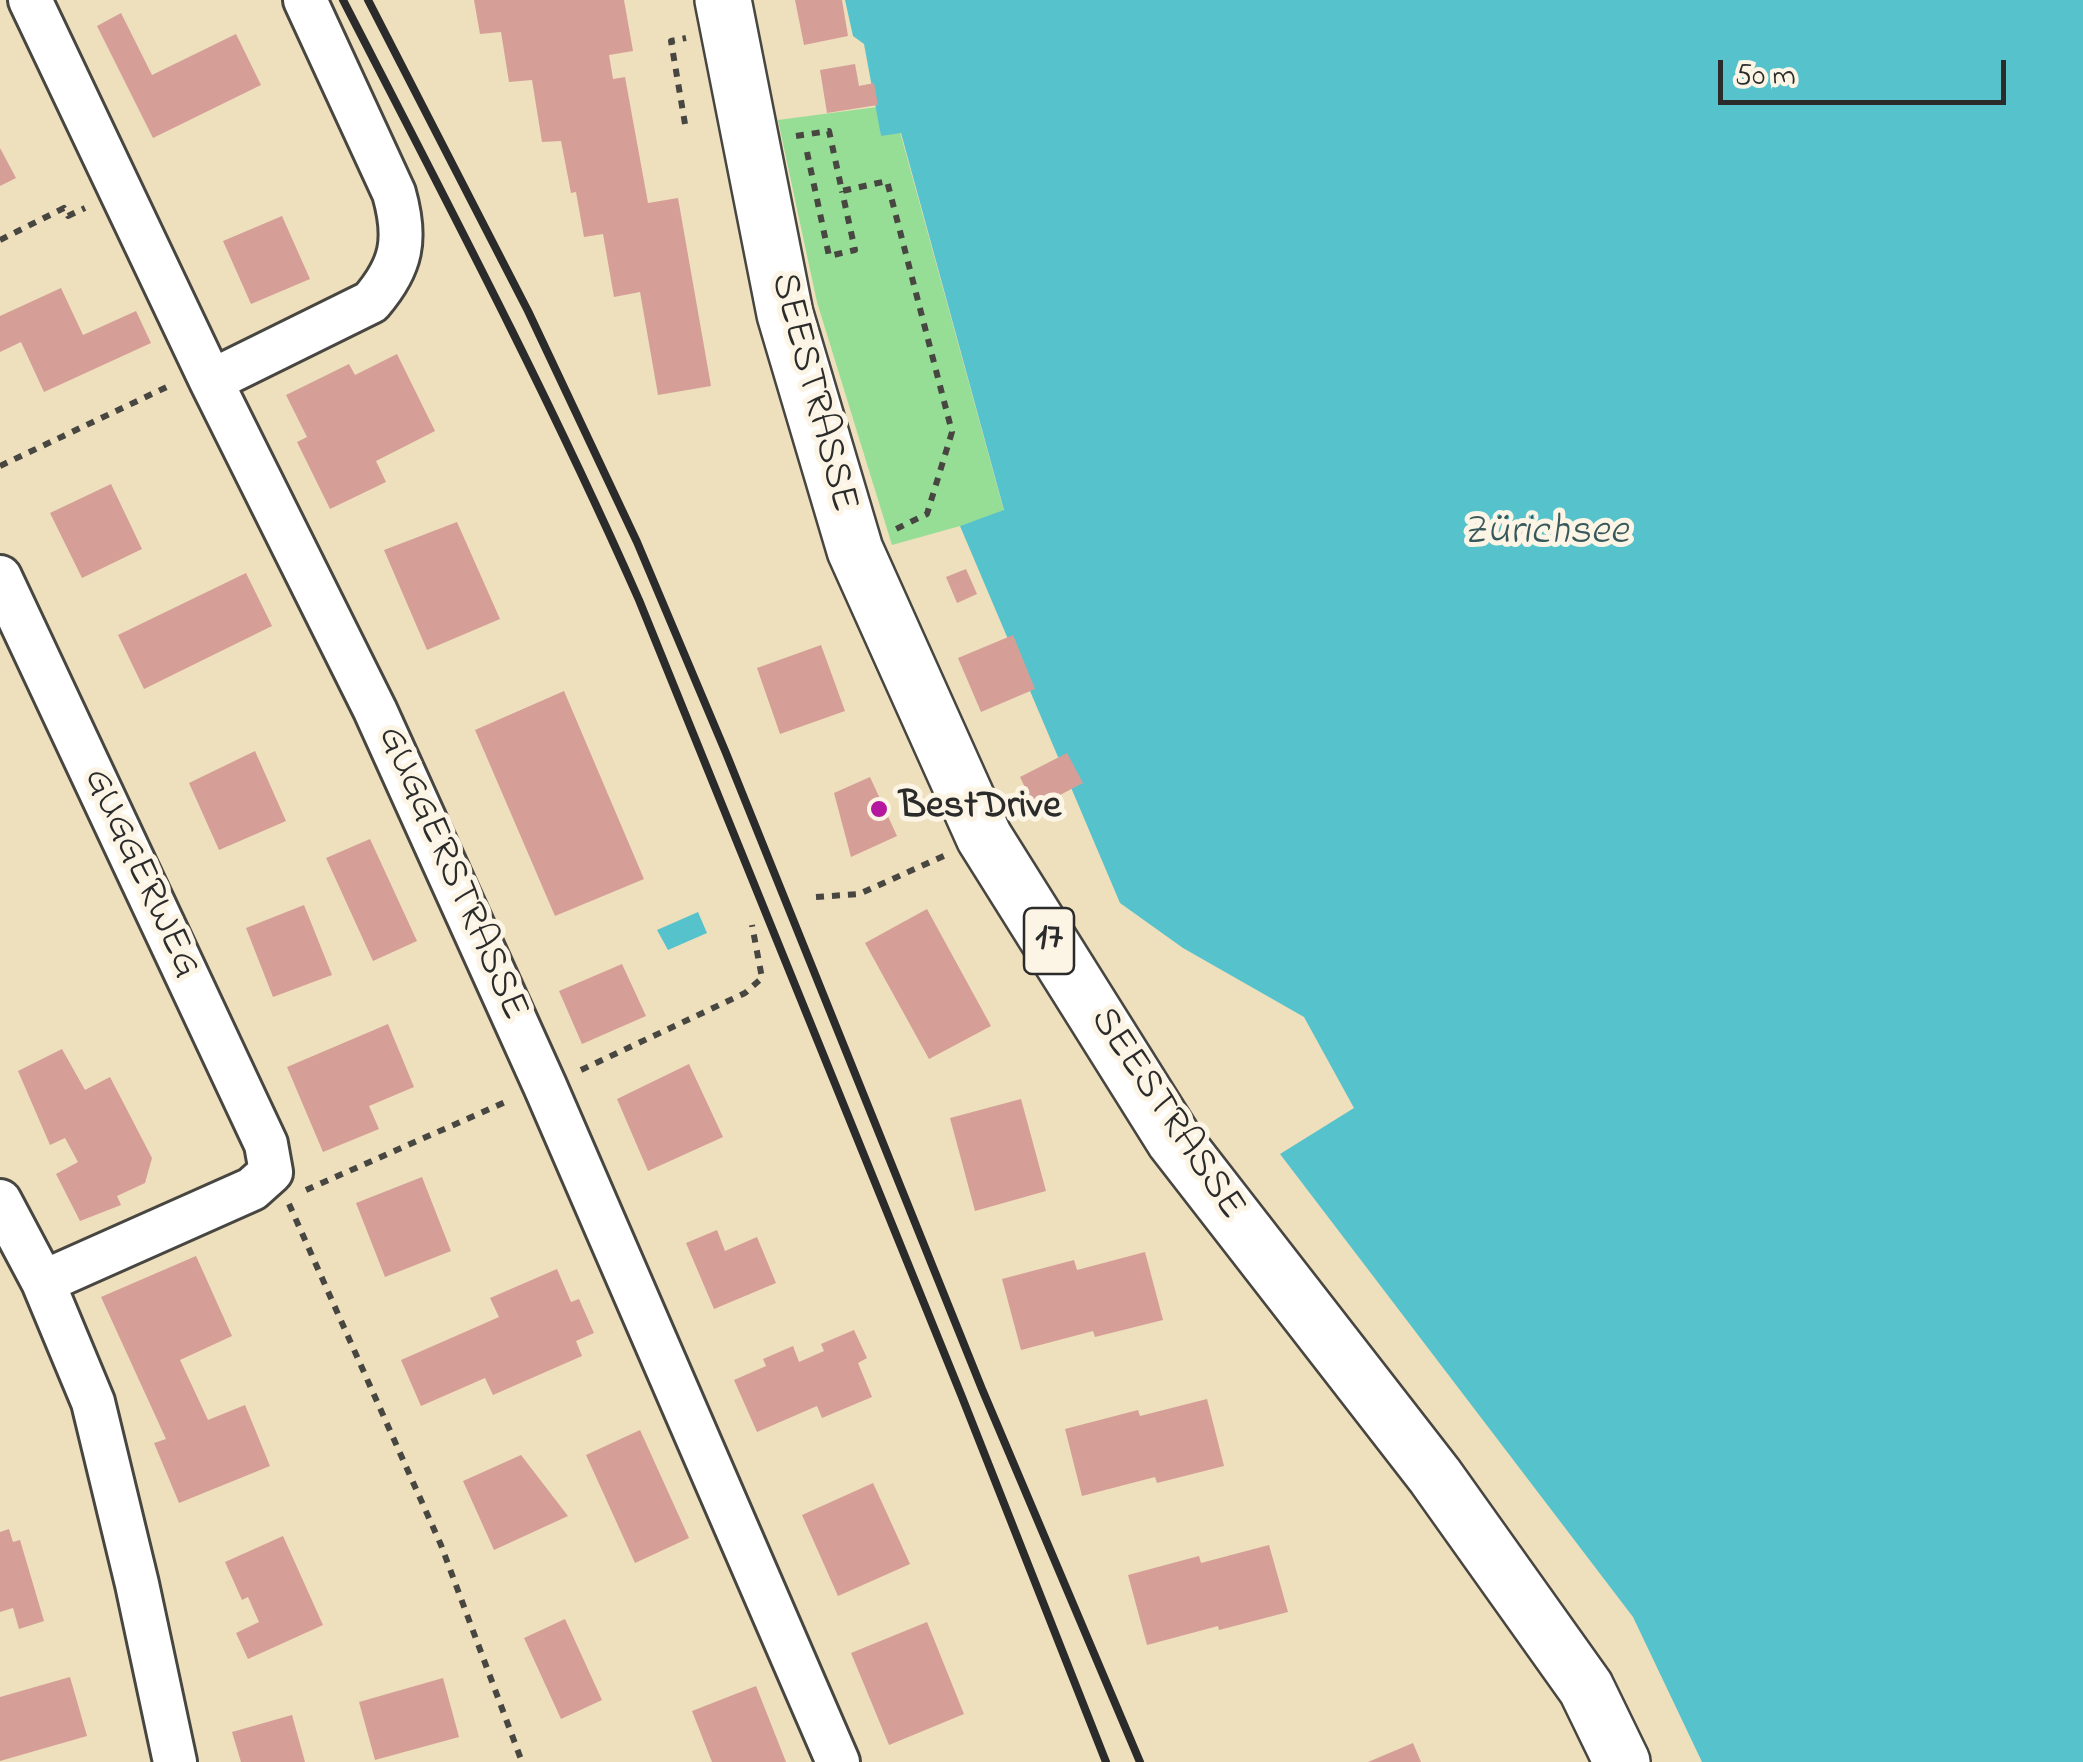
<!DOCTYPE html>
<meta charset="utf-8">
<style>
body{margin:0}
#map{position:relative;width:2083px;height:1762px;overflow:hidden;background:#eedfbd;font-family:"Indie Flower",sans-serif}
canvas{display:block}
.scale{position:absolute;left:1718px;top:60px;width:288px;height:45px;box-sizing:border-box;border:5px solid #2b2b2b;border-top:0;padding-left:12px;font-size:30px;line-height:35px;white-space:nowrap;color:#2b2b2b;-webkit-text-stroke:8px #fcf5e5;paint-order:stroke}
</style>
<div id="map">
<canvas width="2083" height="1762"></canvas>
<div class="scale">50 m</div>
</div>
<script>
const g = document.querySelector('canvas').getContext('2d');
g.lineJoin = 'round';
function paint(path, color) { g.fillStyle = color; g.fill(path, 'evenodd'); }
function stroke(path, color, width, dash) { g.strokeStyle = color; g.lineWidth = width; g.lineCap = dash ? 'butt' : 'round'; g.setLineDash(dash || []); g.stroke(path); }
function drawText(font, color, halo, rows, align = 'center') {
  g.font = font + ' "Indie Flower",sans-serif'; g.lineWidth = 10; g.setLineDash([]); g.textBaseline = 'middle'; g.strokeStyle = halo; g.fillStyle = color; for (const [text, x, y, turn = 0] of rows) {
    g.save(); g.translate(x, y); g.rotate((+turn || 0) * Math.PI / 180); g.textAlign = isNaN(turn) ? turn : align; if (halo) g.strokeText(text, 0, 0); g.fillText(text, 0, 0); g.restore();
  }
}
const green = new Path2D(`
 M877,107L881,136L900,132L1004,511L960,526L892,545L817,302L778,120Z`);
const water = new Path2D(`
 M845,0H2083V1762H1702L1633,1617L1280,1154L1354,1108L1304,1017L1183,948L1120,903L960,526L1004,510L901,133L881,136L864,44L853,36Z
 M698,912L707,933L668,950L657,930Z`);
const building = new Path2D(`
 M474,0H624L633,51L609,55L613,79L625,77L648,203L678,198L711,386L658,395L640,292L614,297L603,234L584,237L576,192L571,193L561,141L542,142L532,80L509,82L501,32L480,34Z
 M795,0H842L848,36L804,45Z
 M121,13L152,75L236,34L261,85L153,138L97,26Z
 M855,64L859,86L874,83L878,105L827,113L820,70Z
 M0,148L16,178L0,186Z
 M282,216L310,279L251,304L223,241Z
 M61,288L83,335L136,311L151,343L44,392L21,342L0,352V316Z
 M397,354L435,431L376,461L386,482L330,509L297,442L307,437L286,395L349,364L355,375Z
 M111,484L142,549L82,578L50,513Z
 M457,522L500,619L427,650L384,550Z
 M966,569L977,594L957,603L946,577Z
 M246,573L272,626L144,689L118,635Z
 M1013,635L1035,689L981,712L958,658Z
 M821,645L845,711L780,734L757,668Z
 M564,691L644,879L555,916L475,730Z
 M255,751L286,821L219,850L189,783Z
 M1067,753L1083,783L1035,808L1020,777Z
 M870,777L897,836L851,857L834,793Z
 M370,839L417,941L373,961L326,858Z
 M304,905L332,975L273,997L246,928Z
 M927,909L991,1026L929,1059L865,943Z
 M622,964L646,1016L582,1044L559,991Z
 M388,1024L414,1087L369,1106L379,1129L323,1152L287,1067Z
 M62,1049L85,1090L110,1077L152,1158L145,1183L117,1196L121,1205L80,1221L56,1174L78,1162L65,1138L50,1145L18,1071Z
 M689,1064L723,1137L648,1171L617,1099Z
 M1021,1099L1046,1191L975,1211L950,1118Z
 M422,1177L451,1251L385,1277L356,1203Z
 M717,1230L725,1251L757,1237L776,1283L714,1309L686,1243Z
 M1145,1252L1163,1320L1095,1337L1093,1331L1021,1350L1002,1279L1074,1260L1077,1270Z
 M196,1256L232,1336L180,1360L208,1420L245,1405L270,1466L179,1503L154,1443L166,1439L101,1297Z
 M557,1269L571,1302L579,1299L594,1333L576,1341L582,1356L493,1395L485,1378L421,1406L401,1360L499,1317L490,1298Z
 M854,1330L867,1358L858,1363L872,1397L822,1418L817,1406L757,1432L734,1380L766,1366L763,1359L793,1346L799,1362L824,1351L821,1344Z
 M1207,1399L1224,1466L1157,1483L1155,1477L1082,1496L1065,1429L1138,1410L1140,1416Z
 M640,1430L689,1538L635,1563L586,1455Z
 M521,1455L568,1516L494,1550L463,1481Z
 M873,1483L910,1564L838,1596L802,1515Z
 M9,1529L13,1542L20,1540L44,1621L19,1629L13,1608L0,1612V1532Z
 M283,1536L323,1625L248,1659L236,1633L259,1622L248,1597L242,1600L225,1562Z
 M1269,1545L1288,1612L1219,1630L1218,1626L1147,1645L1128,1575L1199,1556L1201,1563Z
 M565,1619L602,1700L561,1719L524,1638Z
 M927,1622L964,1714L889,1745L851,1653Z
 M70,1677L87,1736L0,1761V1697Z
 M443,1678L459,1737L375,1760L359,1702Z
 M756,1686L786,1762H712L692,1711Z
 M292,1715L305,1762H241L232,1732Z
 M1413,1743L1421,1762H1368Z`);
const path = new Path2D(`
 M685,124L671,41L686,38
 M796,136L829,131L842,191L887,181L952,432L927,514L894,530
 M807,152L829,256L855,250L842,191
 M0,240L64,208L68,216L85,208
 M0,466L171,385
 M816,897L859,894L946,855
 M581,1070L745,993L762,978L752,925
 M306,1190L510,1100
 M289,1204L441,1545L522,1762`);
const minor = new Path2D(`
 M30,0L211,381L375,710L545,1086L838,1762
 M211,381L371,302C402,266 407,239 394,193L305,0
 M0,577L266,1144L271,1172L252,1189L43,1282
 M0,1201L43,1282L93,1402L137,1584L175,1762`);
const primary = new Path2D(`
 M723,0L785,314L855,550L984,837L1174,1140L1435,1476L1586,1688L1622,1762`);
const rail = new Path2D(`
 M343,0C445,198 549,396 639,600L962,1397L1106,1762
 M368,0L528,311L637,542L726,753L982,1389L1140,1762`);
const markers = [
 [879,809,10,"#b5179e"]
];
const shields = [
 [1049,941,50]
];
const shieldNames = [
 ["17",1049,941]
];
const streetNames = [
 ["SEESTRASSE",811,393,75],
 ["GUGGERWEG",139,874,65],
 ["GUGGERSTRASSE",450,874,66],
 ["SEESTRASSE",1165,1115,56]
];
const poiNames = [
 ["BestDrive",899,809]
];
const waterNames = [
 ["Zürichsee",1545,535]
];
paint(green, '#96dd96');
paint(water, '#56c3cc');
paint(building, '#d59f98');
stroke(minor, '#484641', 48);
stroke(primary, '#484641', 60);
stroke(path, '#484641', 6, [8, 8]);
stroke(minor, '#fff', 42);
stroke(primary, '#fff', 55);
stroke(rail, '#2b2b2b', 8);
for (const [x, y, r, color] of markers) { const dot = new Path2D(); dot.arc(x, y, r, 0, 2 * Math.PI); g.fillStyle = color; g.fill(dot); stroke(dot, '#fcf5e5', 4); }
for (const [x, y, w] of shields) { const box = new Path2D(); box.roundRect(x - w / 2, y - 33, w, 66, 8); g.fillStyle = '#fcf5e5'; g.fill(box); stroke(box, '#2b2b2b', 2.5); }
drawText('bold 38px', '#2b2b2b', null, shieldNames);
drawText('40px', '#2b2b2b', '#fcf5e5', streetNames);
drawText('bold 40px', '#2b2b2b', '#fcf5e5', poiNames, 'left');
drawText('italic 42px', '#38595b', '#fcf5e5', waterNames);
</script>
